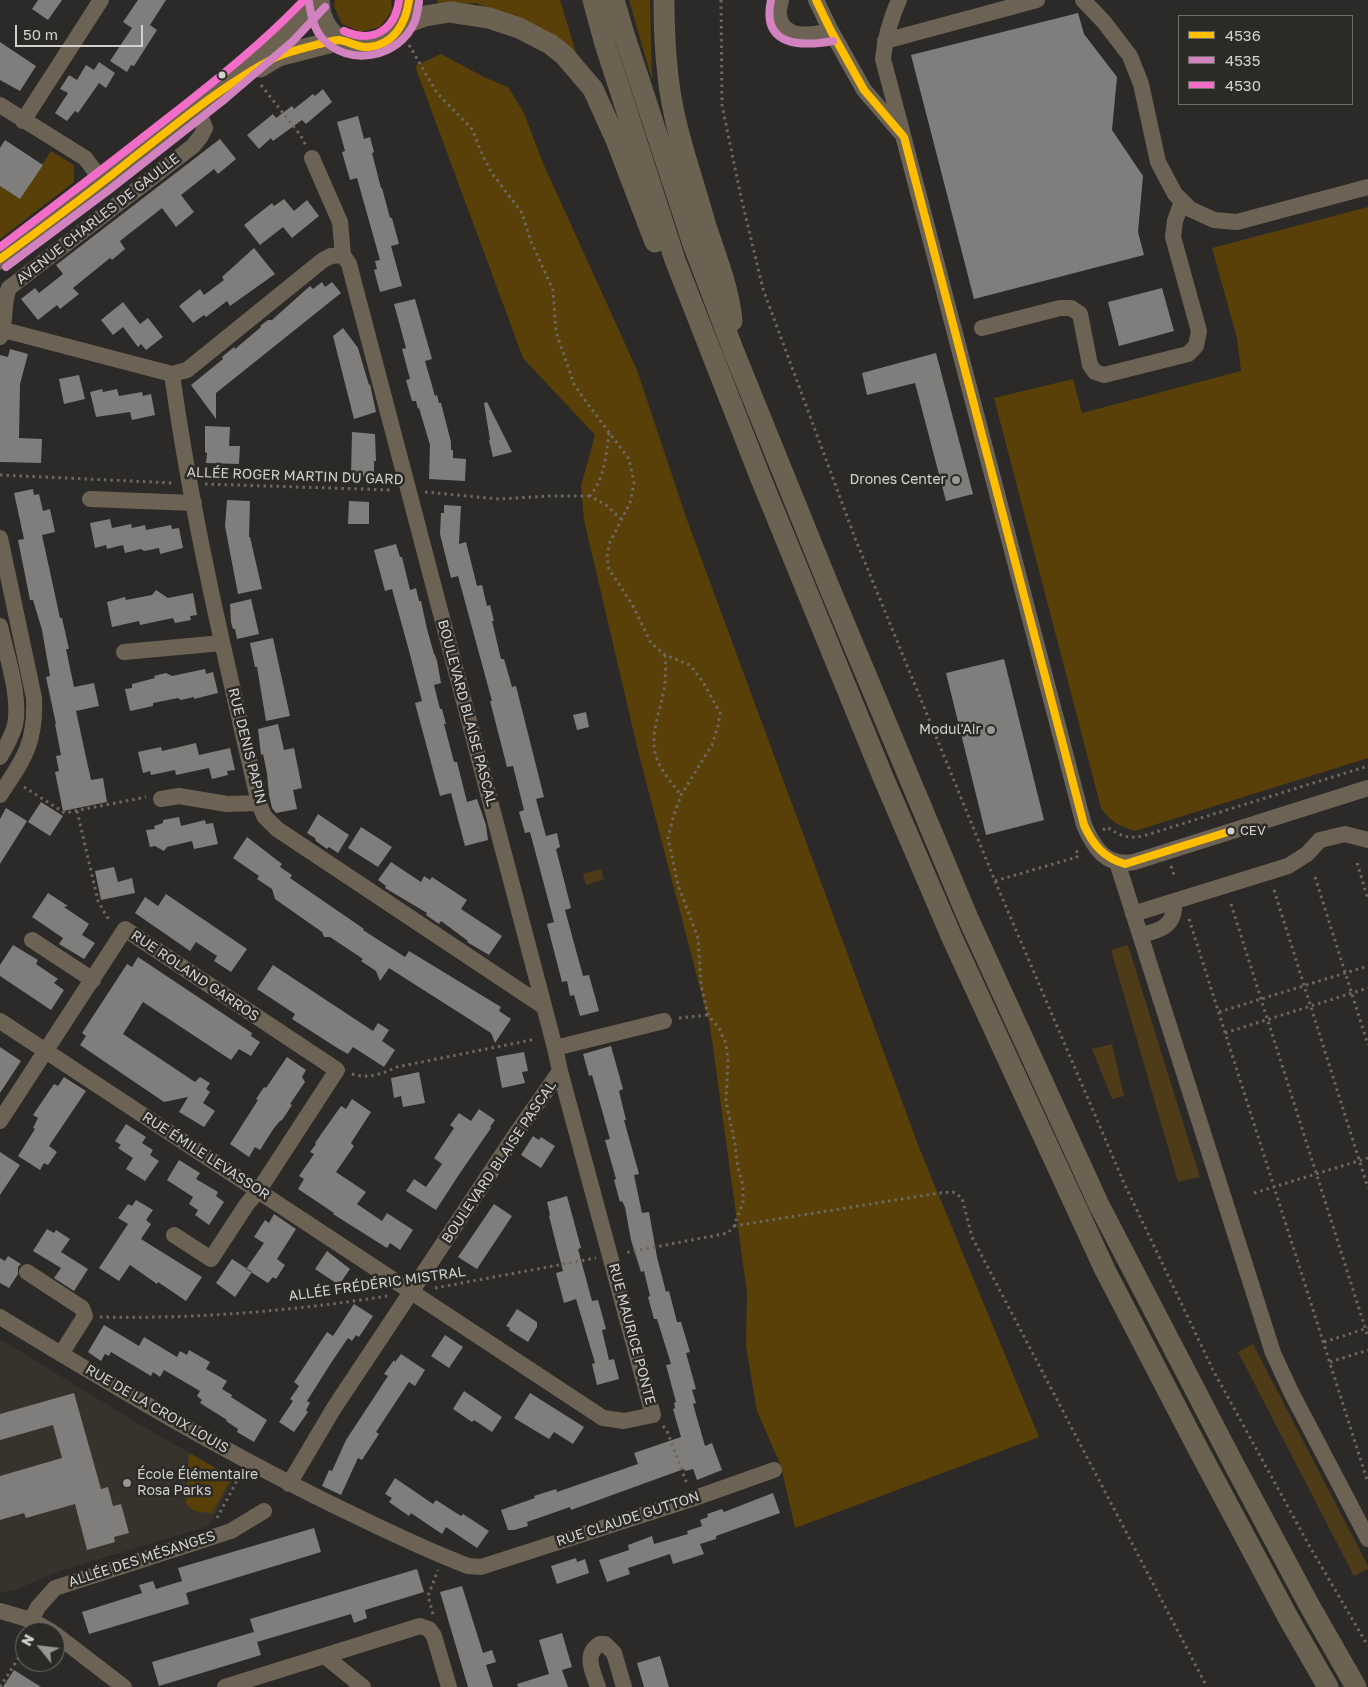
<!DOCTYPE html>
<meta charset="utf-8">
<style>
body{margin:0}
#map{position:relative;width:1368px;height:1687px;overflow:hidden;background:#2b2a28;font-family:"Golos Text",sans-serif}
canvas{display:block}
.legend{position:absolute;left:1178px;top:15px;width:175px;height:90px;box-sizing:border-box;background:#2c2a27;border:1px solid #6e6d6a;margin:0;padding:6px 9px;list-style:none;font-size:15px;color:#d2d1cf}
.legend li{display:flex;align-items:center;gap:10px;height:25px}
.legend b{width:25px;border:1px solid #6e6d6a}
.north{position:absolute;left:15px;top:1622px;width:50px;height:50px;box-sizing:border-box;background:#2c2a27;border:1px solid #6e6d6a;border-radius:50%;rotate:299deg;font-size:14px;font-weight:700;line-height:20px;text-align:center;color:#d2d1cf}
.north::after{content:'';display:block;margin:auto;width:18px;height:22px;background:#989795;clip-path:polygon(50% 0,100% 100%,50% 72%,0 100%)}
.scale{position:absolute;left:15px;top:25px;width:128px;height:22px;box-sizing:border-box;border:2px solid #d2d1cf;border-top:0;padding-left:6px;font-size:15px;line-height:18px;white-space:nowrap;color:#d2d1cf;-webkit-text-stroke:4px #2c2a27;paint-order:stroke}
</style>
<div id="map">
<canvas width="1368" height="1687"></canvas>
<ul class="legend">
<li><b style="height:6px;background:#ffbe00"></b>4536</li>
<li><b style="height:6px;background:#d282be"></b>4535</li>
<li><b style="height:6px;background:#f16dc7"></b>4530</li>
</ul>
<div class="north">N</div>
<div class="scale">50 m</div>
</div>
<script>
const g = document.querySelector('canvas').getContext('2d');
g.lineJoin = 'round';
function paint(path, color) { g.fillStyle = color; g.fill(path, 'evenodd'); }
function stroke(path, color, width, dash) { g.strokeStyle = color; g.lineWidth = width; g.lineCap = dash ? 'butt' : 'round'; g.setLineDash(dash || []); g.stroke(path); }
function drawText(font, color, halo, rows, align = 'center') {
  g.font = font + ' "Golos Text",sans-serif'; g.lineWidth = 5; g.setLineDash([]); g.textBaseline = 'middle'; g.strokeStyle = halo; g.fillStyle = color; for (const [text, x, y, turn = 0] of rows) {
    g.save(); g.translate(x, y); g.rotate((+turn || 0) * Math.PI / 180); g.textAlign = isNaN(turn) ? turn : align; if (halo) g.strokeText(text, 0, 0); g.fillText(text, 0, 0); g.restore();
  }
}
const built = new Path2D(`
 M0,1339L139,1424L234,1478L209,1526L60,1571L15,1590L0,1593Z`);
const green = new Path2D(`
 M335,0H391L392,11L380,27L361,32L342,24L334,6Z
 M437,0H560L577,56L504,13L475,3L439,6Z
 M629,0H650L652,80Z
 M441,54L484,77L508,87L524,113L543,163L637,370L687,520L920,1150L1039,1437L795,1528L781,1466L757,1411L746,1346L747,1293L710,1026L639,755L584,520L581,486L595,435L523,358L415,66Z
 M51,151L74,165V182L0,239V186L20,199Z
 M1368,207V758L1135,831C1119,826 1111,822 1101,808L994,398L1073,379L1082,413L1241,371L1237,338L1212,248Z
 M189,1453L232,1477L212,1513C201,1512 192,1513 186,1503Z`);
const water = new Path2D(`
 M601,869L604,879L586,885L583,874Z
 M1128,945L1200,1177L1178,1182L1111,950Z
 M1112,1044L1124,1096L1112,1099L1092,1049Z
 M1253,1344L1368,1566V1569L1354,1576L1238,1352Z`);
const building = new Path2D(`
 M38,0H62L48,20L32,9Z
 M138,0H166L150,25L157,30L134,66L131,65L127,72L110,61L132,28L123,22Z
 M1078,13L1084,34L1117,77L1112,130L1143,176L1138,232L1144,255L974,299L911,55Z
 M0,42L36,66L20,91L0,80Z
 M99,62L115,73L106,88L99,83L78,113L75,111L67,121L55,113L68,93L60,89L69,75L77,80L86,65L94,70Z
 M323,89L332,102L306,124L302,120L273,141L271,138L259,149L247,135L273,114L276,118L292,106L294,109L313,94L315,96Z
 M358,116L364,139L370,137L374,152L372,153L381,188H382L390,218H392L399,244L391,246L402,286L380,292L374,270L377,269L375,261L380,260L357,178L350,180L342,152L345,151L337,122Z
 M220,139L236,159L218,174L214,169L181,195L194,212L176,227L162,208L120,241L125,249L112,260L110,258L73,288L79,294L60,309L57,305L38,320L21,299L35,288L39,293L63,274L56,265Z
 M5,140L43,165L20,199L0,186V148Z
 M284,199L294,211L307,200L319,216L292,238L283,227L260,245L244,225L272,203L274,206Z
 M254,248L275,274L230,306L227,301L206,317L204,315L193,323L179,306L200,289L204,295L224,280L222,277Z
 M322,282L325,287L332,282L341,293L216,393V419L191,385L223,359L222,357L234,347L235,349L261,327L260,326L268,320H272L310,286L313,289Z
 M1162,288L1174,331L1119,346L1108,302Z
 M415,299L432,359L425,361L435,396L437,395L439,403H441L451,442V450H453V458L466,459L465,481L429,479L430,445L419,408L418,409L416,401H412L406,380L410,379L402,349L406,348L394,304Z
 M123,302L140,324L148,318L163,337L146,350L141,344L138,347L123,327L113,335L101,320Z
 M343,328L358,348L369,385L370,384L376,412L354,419L333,336Z
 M10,349L28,354L20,384L19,438L42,439L41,463L0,462V355L8,357Z
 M936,353L973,494L946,501L915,383L867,395L862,373Z
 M79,375L85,399L64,404L59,379Z
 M102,389L103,392L117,389L119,396L142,392L143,396L151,394L155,415L132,420L130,412L96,417L90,392Z
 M487,402L512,452L493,457L489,440H490L484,403Z
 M205,426L230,427L229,446H240L239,464L206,463L207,453L205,452Z
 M352,432L375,434L376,461H374V477L351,476Z
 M33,489L34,495L39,494L43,511L50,509L55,532L42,535L60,618H62L69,649H66L74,687L94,683L99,706L76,711L91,780L103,778L107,802L63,811L55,772L59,771L56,756L61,755L55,724H56L46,677L50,676L42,630L33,600H30L18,540L24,539L14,493Z
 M227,500L250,501L249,537H250L262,589L238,594L225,526Z
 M349,501L369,502V524H348Z
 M444,505L461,506L459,544L466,542L477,586L482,585L487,606L490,605L494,621H492L501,659H504L512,687L516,686L544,797L536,799L546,836L557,833L560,847L556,849L571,908L565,910L583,976L589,975L599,1011L580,1016L574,995L570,996L567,981L562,982L547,924L554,922L530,832L525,833L519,812L524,810L513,766L507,767L490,701H492L458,576L451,578L440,534L441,513H444Z
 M110,519L112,528L131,524L132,528L145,525L146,530L171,525L172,529L179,528L183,548L160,554L159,548L144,551L141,549L125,553L123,545L107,549L106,545L95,548L90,523Z
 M396,544L400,557H402L410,590L416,588L419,601H421L427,629L434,654L435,655L437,661L441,683L434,685L440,709H442L446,724H444L454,762H457L467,802L477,799L486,825L488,840L465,846L451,793L440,796L415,703L422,701L408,647L392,589L385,591L374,550Z
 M156,590L168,598L193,593L197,615L190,616L191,620L175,623L173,618L140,625L139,621L112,627L107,602L125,597L126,600L152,595Z
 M251,599L259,634L237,639L235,629H233L231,622L230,604Z
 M273,638L290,716L266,721L257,667H255L250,643Z
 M1004,659L1044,820L986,835L946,673Z
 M205,669L206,674L213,672L218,693L194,699V697L181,700L178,698L153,703V706L130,711L125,689L132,688V684L155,678L154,676L166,673L172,676Z
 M586,712L589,727L577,730L573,715Z
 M278,724L284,750L294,748L302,788L293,790L297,809L276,813L272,808L269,795L267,773L263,754L261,755L258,729Z
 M196,743L199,755L230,748L235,770L227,771L228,775L212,779L209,768L176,775L175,770L151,775L150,771L143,773L138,752L161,747L162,751Z
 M41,802L63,816L50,836L28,822Z
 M6,808L27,821L0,864V819Z
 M318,814L349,835L338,853L329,847L327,849L316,841L315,838L307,833Z
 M179,817L181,826L205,820L206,824L213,823L218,844L194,849L192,841L167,847L164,851L155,846L150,847L146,830L155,829L154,826L163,823V820Z
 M361,827L392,847L378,867L348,848Z
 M247,837L282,864L280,867L292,875L290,878L364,929L363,930L405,957L409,951L501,1007L499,1011L511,1019L495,1043L491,1033L389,968L380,981L376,971L361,961L363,959L330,937H324L322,932L275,899L272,889L257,879L259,876L233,858Z
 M391,862L421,882L424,876L430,880L432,877L467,900L461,909L502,936L489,955L467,942L468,941L441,921L439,924L426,915L427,913L385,888L386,886L378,880Z
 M114,867L118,882L132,878L135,893L101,900L95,871Z
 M48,893L68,906L64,907L89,924L82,935L95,943L84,959L59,944L63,938L32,917Z
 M166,894L247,949L231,972L214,961L217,956L196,942L190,951L135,913L145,897L158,906Z
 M13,945L38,960L36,964L58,979L54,983L64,990L51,1010L0,976V965Z
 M138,957L252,1033L251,1036L260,1042L251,1056L239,1049L231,1060L143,1002L123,1034L195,1082L200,1077L210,1083L206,1089L210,1092L203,1103L215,1111L204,1127L179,1112L188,1097L164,1102L80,1045L86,1036L82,1033L127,964L132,967Z
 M273,965L373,1031L378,1023L389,1030L382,1041L395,1050L384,1067L353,1047L348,1054L339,1049L292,1019L295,1014L257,989Z
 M611,1046L623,1089L619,1091L626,1120H624L639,1174L634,1175L642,1213L649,1212L657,1257L666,1292L669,1291L677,1322H681L690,1352L686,1353L696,1389L692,1390L696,1403L693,1404L705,1446L712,1443L722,1470L697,1480L693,1469L685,1471L684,1469L571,1510L570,1507L527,1522L528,1526L514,1530H508L501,1510L535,1498L534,1496L556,1489L557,1492L638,1464L634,1453L681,1437L673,1409L675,1408L674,1403L676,1402L666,1365L671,1364L657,1319H654L648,1297L650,1296L644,1271L641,1272L631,1240L625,1207L622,1201L620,1202L614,1180L616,1179L605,1140L610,1139L592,1075L589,1076L583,1054Z
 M0,1047L21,1061L0,1093Z
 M524,1052L528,1071L522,1072L525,1083L502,1088L496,1057Z
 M287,1057L306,1070L302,1077L305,1082L290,1104L292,1105L282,1120L280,1121L274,1128L260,1150L255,1147L249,1157L230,1144L258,1100L256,1099L264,1087L266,1088Z
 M419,1072L425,1103L403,1107L401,1096L394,1098L391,1078Z
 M64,1077L86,1091L49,1146L57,1152L48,1165L44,1163L40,1170L18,1156L35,1129L33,1128L38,1118L33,1115L54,1084L58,1086Z
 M352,1099L371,1112L351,1143L354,1146L336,1172L366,1192L357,1204L382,1221L387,1213L413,1230L400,1250L390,1243L387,1248L333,1214L334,1213L298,1189L304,1179L299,1176L314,1154L310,1152L316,1144L315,1143L341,1106L346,1109Z
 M479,1109L495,1120L490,1127L491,1128L458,1176L436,1210L406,1191L414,1179L426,1187L442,1164L434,1158L454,1128L450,1125L459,1113L471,1121Z
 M126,1124L146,1137L142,1143L153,1150L150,1155L159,1161L145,1181L126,1169L133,1158L118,1148L121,1145L115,1141Z
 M533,1136L539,1140L541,1137L555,1146L541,1168L521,1155Z
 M0,1152L20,1165L0,1195Z
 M179,1160L200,1173L196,1179L218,1192L216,1196L224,1202L209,1225L195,1215L198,1210L189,1204L193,1197L167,1180Z
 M567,1196L581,1248L578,1249L592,1301L598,1300L606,1329L602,1330L609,1360L614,1359L619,1379L597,1385L592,1364L595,1363L576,1299L564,1303L556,1273L563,1271L549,1216L550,1215L547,1202Z
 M136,1200L153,1210L146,1220L151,1224L141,1239L202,1277L186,1301L158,1282L157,1284L130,1265L119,1281L99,1268L128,1224L118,1218L128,1204L132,1206Z
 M494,1204L512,1216L477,1269L458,1257Z
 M274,1214L296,1229L277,1259L285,1265L276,1279L273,1277L268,1283L246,1269L264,1243L254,1237L265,1220L269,1223Z
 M47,1229L54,1233L56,1230L70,1239L61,1252L88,1269L74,1291L54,1278L61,1268L33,1251Z
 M327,1251L350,1269L339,1285L315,1269Z
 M8,1256L21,1264L18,1267V1274L9,1288L0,1283V1258L5,1261Z
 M232,1259L252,1272L235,1297L216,1283Z
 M354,1304L373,1316L359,1337L356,1335L352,1341L348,1338L331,1363L307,1401L310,1403L306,1410L308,1412L294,1432L279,1422L293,1401L290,1399L299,1386L294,1382L327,1332L333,1336Z
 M517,1309L537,1322V1327L528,1342L509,1330L510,1328L506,1326Z
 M104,1325L139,1346L144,1337L177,1357L180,1351L187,1355L189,1350L210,1362L206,1369L227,1381L222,1389L232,1395L231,1397L267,1420L254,1442L237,1432L238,1429L226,1421L227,1420L200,1403L202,1400L197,1396L200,1391L164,1370L160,1377L153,1372L151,1376L111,1352L109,1356L105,1354L101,1361L88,1352Z
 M445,1335L463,1347L449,1368L431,1356Z
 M401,1354L425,1370L415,1386L409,1382L376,1432L379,1434L362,1460L358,1458L341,1495L322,1486L329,1470L332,1471L346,1440L388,1376L384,1374L394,1360L395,1362Z
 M464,1391L502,1417L492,1432L474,1420L472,1422L453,1409Z
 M74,1393L101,1489L108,1487L113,1506L121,1504L129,1533L114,1537L115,1542L87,1550L75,1504L26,1518L24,1513L0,1520V1476L62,1458L53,1425L0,1440V1414Z
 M530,1393L584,1427L573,1444L554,1432L549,1439L514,1418Z
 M395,1478L433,1504L436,1500L461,1516L463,1514L489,1531L477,1548L446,1527L442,1534L411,1513L409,1516L389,1502L392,1498L385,1494Z
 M773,1493L780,1513L716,1536V1539L700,1544L704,1554L673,1564L670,1554L628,1568L630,1574L607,1582L599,1560L629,1550L628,1545L652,1536L654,1544L688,1534L687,1531L702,1526L700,1520L708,1517L707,1514L722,1509L724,1512Z
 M314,1528L321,1552L186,1593L189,1604L89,1634L82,1612L142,1593L139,1585L153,1581L156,1589L182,1581L178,1568Z
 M576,1558L577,1562L585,1559L589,1573L557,1584L551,1566Z
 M417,1569L424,1592L365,1610L367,1618L354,1623L351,1614L257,1642L256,1638L261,1655L159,1686L152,1662L254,1632L250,1619Z
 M462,1586L483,1653L492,1650L496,1662L486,1665L493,1687H468L460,1660L440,1592Z
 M562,1633L572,1667L562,1670L568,1687H518L517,1684L549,1674L539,1640Z
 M660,1656L669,1687H644L637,1663Z
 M14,1670L41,1687H3Z`);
const path = new Path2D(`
 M721,0L722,105L741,197L763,289L855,538L995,881L1124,1183L1213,1370L1310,1547L1368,1646
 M409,45L437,93L472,129L482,154L491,172L522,213L530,239L553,290L556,332L574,384L587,403L629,459L634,483L630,503L610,542L607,556L609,569L632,604L651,643L665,655L690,665L703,682L720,713L718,726L712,745L681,795L673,818L668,838L678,885L698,938L701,985L708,1015L719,1028L726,1044L728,1060L726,1101L735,1144L738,1168L743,1185V1202L734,1226L728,1233L624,1253
 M261,85L301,136L306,146
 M609,433C606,456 605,477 590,496L606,505L621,519
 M0,475L174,483
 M205,484L392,490
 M425,492L499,499L548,496H590
 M665,655C666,668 666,681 663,694C660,710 653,728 654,744C654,763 670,781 681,795
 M24,787L65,813L146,797
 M77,811L98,901L107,917L112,921
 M1103,830L1107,827C1120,836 1128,839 1143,836L1368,766
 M1357,863L1368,899
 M1171,866L1174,875
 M1315,877L1368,1045
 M995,881L1077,857L1075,853L1079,850
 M1274,890L1368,1188
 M1231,904L1368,1337
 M1189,919L1368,1483
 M1219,1012L1368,966
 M679,1018L708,1015
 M1225,1033L1368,988
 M352,1074C368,1079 382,1074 397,1067L536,1039
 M1254,1193L1368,1158
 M734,1226L939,1193L953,1192L962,1198L972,1237L1207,1687
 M435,1288L596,1258
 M100,1317C196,1319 292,1311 387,1296
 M1324,1342L1368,1328
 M1330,1362L1368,1350
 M663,1426L667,1431L687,1484
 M217,1518L240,1475
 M433,1614L428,1596L438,1570
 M0,1687L25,1648`);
const minor = new Path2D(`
 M781,0C780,5 778,12 779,16C784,42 814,34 831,31
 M816,0L831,31L864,90L901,133
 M899,0C890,20 885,38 883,59L1084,825C1094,848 1106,867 1134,862L1368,788
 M1083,0L1104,22L1130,56L1141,84L1158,162L1175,194L1190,209L1214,220L1237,222L1368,187
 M885,41L1037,0
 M0,105L85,158L103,182
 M23,121L101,0
 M312,158L340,222L343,255
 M982,328L1060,308H1071L1080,314L1090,365L1095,372L1104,375L1188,354L1196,346L1199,331L1173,237L1175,221L1182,201
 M0,329L172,374L187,370L323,260L331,256L343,255L349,264L555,1048L560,1071L518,1131L334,1408L289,1484
 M0,337C7,321 2,304 9,288L193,146L201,136L205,128L197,108
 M172,374C192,519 226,661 259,803L264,816L277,829L543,1006
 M90,499L194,503
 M0,538L34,698C36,743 24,759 0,795
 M0,626C6,654 21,696 15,725C12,736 6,747 0,757
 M124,652L222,643
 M161,799L179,796L227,804L259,803
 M1117,862L1273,1353L1291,1392L1368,1539
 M1133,914L1288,866L1307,854L1320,840L1345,834L1368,840
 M1140,935C1160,931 1176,926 1174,902
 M32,940L93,980
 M0,1021L603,1418L624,1421L653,1415L560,1071
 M555,1048L664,1021
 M0,1121L125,929L337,1070L259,1190L247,1204L211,1259L174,1235
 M27,1272L82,1308L85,1316L61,1354
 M0,1317C115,1387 232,1457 354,1515C391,1533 429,1551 468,1566L481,1567L692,1499L774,1470
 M0,1611L31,1620L52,1632
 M31,1620L38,1607L55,1588L231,1531L264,1511
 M55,1634L124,1687
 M326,1657L363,1687
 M225,1687L420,1626L429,1629L434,1636L449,1687
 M598,1687C593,1672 583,1654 600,1644H605L614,1653L624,1687`);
const major = new Path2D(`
 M319,0C320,5 320,11 321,15C338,65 407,52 409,0
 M593,0L605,44L675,260L761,479L883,777L953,940L1105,1270L1197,1447L1290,1621L1328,1687
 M614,0L624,34L693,244L734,352L830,589L968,918L1099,1205L1230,1457L1308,1603L1356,1687
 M664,0C664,25 665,51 668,76C673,126 692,175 705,223C715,255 729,287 732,321
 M403,24L425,16L450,12L489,18L519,28L550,44L564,55L593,89L616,140L655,242
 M260,67L278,56L340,40
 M0,259L103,182L219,91L287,33L318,0`);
const bus1 = new Path2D(`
 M816,0L831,31L864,90L904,137L1084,825C1093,845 1104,858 1125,864L1231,831
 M0,259C45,226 90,193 133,158C179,122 224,84 276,57C285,53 328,41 338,40C347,40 358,48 368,47C394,45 406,23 409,0`);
const bus2 = new Path2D(`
 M771,0C761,46 800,47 833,41
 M309,2C311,15 313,27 322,38C348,68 400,58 415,21C417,15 418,8 419,2
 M6,267L109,190L225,99L293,41L325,7`);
const bus3 = new Path2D(`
 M344,31C373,44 395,30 399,0
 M0,247C57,204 113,161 169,117C216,80 263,43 304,0`);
const markers = [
 [222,75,4.5,"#d2d1cf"],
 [956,480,5,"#989795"],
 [991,730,5,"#989795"],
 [1231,831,4.5,"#d2d1cf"],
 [127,1483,5,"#989795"]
];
const busNames = [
 ["CEV",1240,831]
];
const streetNames = [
 ["AVENUE CHARLES DE GAULLE",98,219,-38],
 ["ALLÉE ROGER MARTIN DU GARD",295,476,2],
 ["BOULEVARD BLAISE PASCAL",467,713,75],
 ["RUE DENIS PAPIN",247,746,76],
 ["RUE ROLAND GARROS",195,976,34],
 ["RUE ÉMILE LEVASSOR",206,1156,33],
 ["BOULEVARD BLAISE PASCAL",499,1162,-56],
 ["ALLÉE FRÉDÉRIC MISTRAL",377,1284,-8],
 ["RUE MAURICE PONTE",632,1334,75],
 ["RUE DE LA CROIX LOUIS",157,1409,30],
 ["RUE CLAUDE GUTTON",628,1519,-18],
 ["ALLÉE DES MÉSANGES",142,1559,-18]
];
const poiNames = [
 ["Drones Center",946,480],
 ["Modul'Air",981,730],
 ["École Élémentaire",137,1475,"left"],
 ["Rosa Parks",137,1491,"left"]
];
paint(built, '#37322b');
paint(green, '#584008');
paint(water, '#4e3b18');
paint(building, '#7f7e7c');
stroke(path, '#6d685f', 3, [2.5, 4]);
stroke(minor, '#6c6354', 16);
stroke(major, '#6c6252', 21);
stroke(bus1, '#ffbe00', 8);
stroke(bus2, '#d282be', 8);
stroke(bus3, '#f16dc7', 8);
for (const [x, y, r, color] of markers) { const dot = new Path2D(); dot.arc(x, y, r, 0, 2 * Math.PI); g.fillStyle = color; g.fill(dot); stroke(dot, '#2c2a27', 2); }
drawText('13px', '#d2d1cf', '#2c2a27', busNames, 'left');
drawText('14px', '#d2d1cf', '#2c2a27', streetNames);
drawText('14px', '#d2d1cf', '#2c2a27', poiNames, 'right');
</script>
